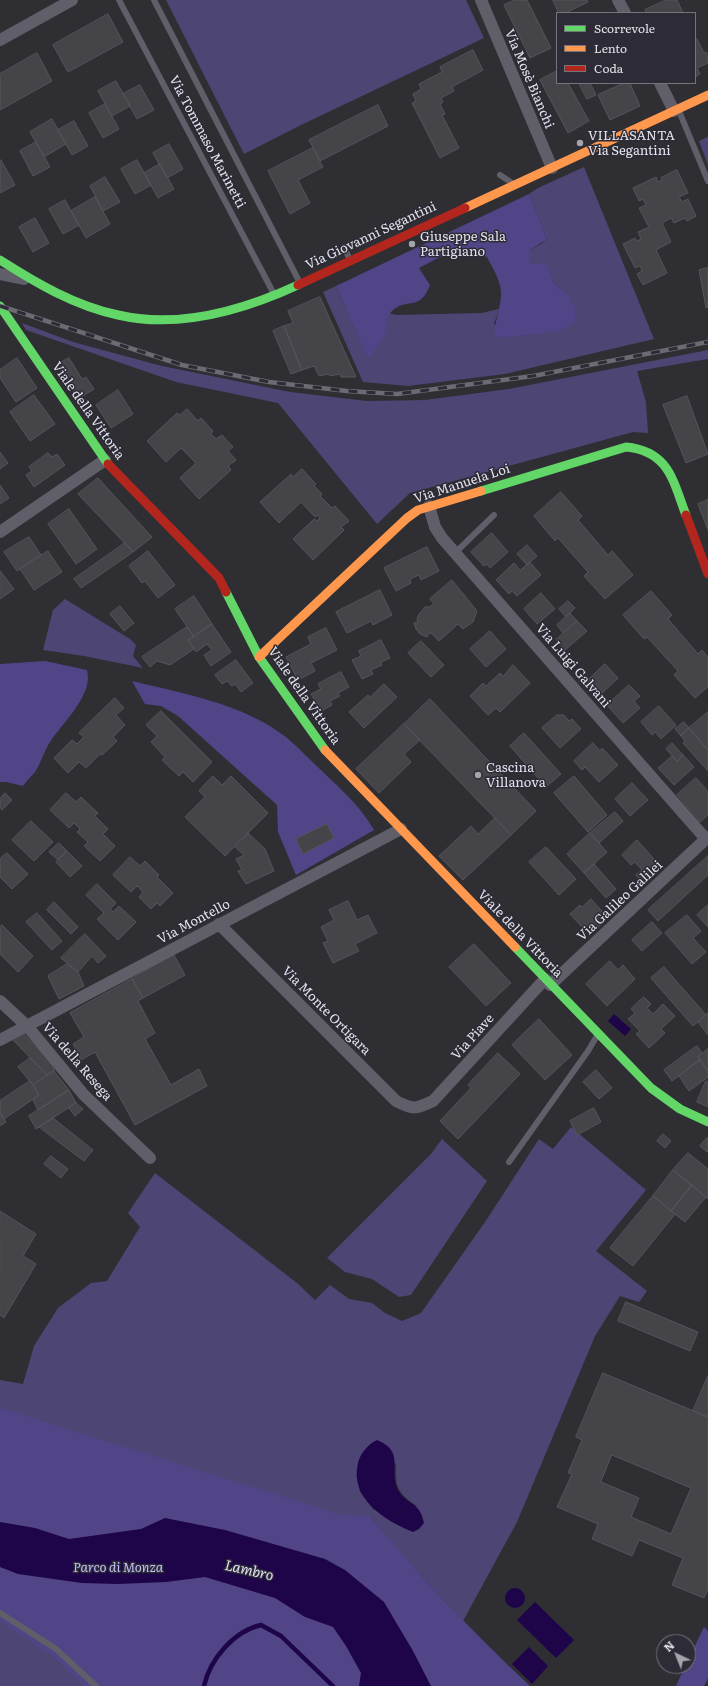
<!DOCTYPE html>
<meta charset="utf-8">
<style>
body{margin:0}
#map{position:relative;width:708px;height:1686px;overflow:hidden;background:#2e2e33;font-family:Literata,serif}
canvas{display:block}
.legend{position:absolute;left:556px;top:12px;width:140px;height:72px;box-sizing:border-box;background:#2c2b36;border:1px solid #76757e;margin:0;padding:5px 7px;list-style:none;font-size:12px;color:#e4e3eb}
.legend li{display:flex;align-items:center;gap:8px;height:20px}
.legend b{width:20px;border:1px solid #76757e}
.north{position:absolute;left:656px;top:1634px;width:40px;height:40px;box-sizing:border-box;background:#2c2b36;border:1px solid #76757e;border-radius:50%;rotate:317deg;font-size:11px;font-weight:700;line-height:16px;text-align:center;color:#e4e3eb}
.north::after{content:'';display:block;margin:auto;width:14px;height:18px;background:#a4a4ab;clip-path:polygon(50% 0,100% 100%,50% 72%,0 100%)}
</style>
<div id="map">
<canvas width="708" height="1686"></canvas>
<ul class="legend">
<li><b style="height:5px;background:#63d668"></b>Scorrevole</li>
<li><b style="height:5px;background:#ff974d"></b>Lento</li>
<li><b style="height:5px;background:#b3261e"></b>Coda</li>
</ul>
<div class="north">N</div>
</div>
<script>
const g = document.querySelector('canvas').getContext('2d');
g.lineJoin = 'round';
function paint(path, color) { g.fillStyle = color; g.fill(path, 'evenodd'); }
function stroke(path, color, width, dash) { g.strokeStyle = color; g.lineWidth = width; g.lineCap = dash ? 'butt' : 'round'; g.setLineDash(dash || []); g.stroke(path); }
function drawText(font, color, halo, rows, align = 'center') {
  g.font = font + ' Literata,serif'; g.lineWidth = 3; g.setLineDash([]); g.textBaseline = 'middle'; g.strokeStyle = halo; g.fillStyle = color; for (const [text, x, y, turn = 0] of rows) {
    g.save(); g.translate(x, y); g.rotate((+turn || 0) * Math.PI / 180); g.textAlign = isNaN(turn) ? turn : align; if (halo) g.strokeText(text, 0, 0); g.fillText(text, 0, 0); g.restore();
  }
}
const green = new Path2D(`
 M166,0H466L484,38L301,125L244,154Z
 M708,137V165L699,141Z
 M584,167L654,339L505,374L408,386L363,382L323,292L336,286L368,357C382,341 384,333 389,313L396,315L482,313L499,309L494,324L521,336L538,333L567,294L554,284L549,270L529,265V251L541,244L547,239L529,194L538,188Z
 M22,323L73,342L162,366L290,392L367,401L425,400L509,389L708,350V359L637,371L646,402L648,433L633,432L410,493L377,524L278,403L176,382L26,330Z
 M65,599L130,639L136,645L133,656L143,668L84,656L43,650L53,610Z
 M571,1127L646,1190L596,1251L647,1291L639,1302L620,1296L595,1336L517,1522L463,1621L398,1551L370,1516H342L517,1686H0V1380L23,1384L34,1346L58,1308L91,1283L107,1281L140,1227L128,1213L155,1173L297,1283L315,1300L330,1285L349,1299L372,1303L385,1313L402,1321L421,1313L485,1222L539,1139L553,1149ZM396,1463C395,1486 397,1493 417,1506L374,1510L360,1492L359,1487Z
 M442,1139L487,1181L411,1295L399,1297L372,1279L345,1272L327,1258L431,1154Z`);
const forest = new Path2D(`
 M529,194L547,239L529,251V264L544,263L549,270L554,284L567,294L575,308V321L560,331L521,336L502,337L495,336C494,322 500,310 501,296C502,282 493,269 487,257L475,253L440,257L419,268L430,285C420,312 407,297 392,311C386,316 388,325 385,332C382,341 375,350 368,358L336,286Z
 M45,661L87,670C94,695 62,723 50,742C44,751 41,763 35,772C31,777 26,781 23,786L6,782H0V664Z
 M132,681C185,694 241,703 286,737C299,748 311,761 324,773C343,791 361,807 374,830L296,875L278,832L277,805L178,716L161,706L145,704Z
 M0,1408L342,1515L370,1516C419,1577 473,1632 530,1686H85L53,1656L0,1621Z
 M704,1627L708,1631V1678L704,1686H676L685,1666H688V1660Z`);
const water = new Path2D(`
 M614,1014L631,1029L625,1036L608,1021Z
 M377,1440C406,1452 388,1470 398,1490C407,1506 420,1501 424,1523L419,1529L413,1532C385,1521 349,1498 358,1463C360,1454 368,1444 377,1440Z
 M165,1518L225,1530L325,1559L345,1570L384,1602L413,1651L431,1686H359L361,1673L346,1646L333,1627L305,1617L275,1598L205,1577L166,1582L118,1584L82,1583L18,1574L0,1567V1522L35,1528L69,1539L141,1529Z
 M505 1598a10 10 0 1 1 20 0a10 10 0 1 1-20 0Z
 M535,1602L574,1640L556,1658L517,1620Z
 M529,1647L548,1666L532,1684L512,1664Z`);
const stream = new Path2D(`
 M204,1686C210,1659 234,1631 261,1625L281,1636L333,1686`);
const building = new Path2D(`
 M515,0H527L551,48L530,58L504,5Z
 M553,0H587L588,2L565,13H559Z
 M666,0H677L683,13H647L645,10Z
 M108,14L123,42L68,72L53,45Z
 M697,39L704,53L706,52L708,55V63L697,68L700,74L695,77V40Z
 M473,50L483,70L452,87L454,91L441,98L443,102L440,104L445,114L442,115L459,148L440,158L412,103L416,101L413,94L421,89L419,84L442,72L440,67Z
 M37,53L52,81L0,110V74Z
 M557,71V83H568L589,121L568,133L540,80Z
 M116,81L130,106L112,116L98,91Z
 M579,83H590L596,95L587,99Z
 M624,83H630L640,106L610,120L598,95Z
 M140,85L154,110L137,119L123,94Z
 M105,104L119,129L103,138L89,113Z
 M378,105L388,126L320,161L309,140Z
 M52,119L66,144L44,157L30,132Z
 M74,121L88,146L72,155L58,130Z
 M36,142L50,167L33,176L20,151Z
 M169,144L183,169L167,178L153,153Z
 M313,148L323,167L298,180L310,203L290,214L268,171Z
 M1,160L15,185L0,193V161Z
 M137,160L151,185L135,194L121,169Z
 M160,164L174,189L158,198L144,173Z
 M677,170L688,193L679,197L682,202L688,199L696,216L687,221L685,218L674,223L671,218L662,223L671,242L656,250L667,273L643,285L637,274L642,271L640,266L635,268L623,244L635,238L637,241L641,239L638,232L649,227L639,208L646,205L643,199L639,201L633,188L656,177L658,182L662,180L661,178Z
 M105,177L120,202L103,211L90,186Z
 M95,197L110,224L86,238L71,211Z
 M65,200L79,225L63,234L49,209Z
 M35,218L49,243L33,252L19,227Z
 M708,268V307L706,308L699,270Z
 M320,297L356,377H341L340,374L330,376L329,374L319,376L314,366L302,370L284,326L293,323L288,311Z
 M284,326L302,370L291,374L273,331Z
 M17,358L37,388L16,402L0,378V370Z
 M69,358L82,379L86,377L94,389L78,399L57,365Z
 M118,390L133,414L111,428L96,405Z
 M34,395L55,424L30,441L10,412Z
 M687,396L708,454L686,463L663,405Z
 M187,409L198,421L201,418L213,431L211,434L216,439L222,435L233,447L228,451L236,460L228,466L231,470L199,499L180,478L196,463L181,448L166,462L147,441L177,413L180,415Z
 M0,452L8,463L0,469Z
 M48,453L52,457L57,454L65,465L34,487L26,475L32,471L29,467Z
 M302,469L316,484L314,486L322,494L320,496L332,508L335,506L349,521L341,527L344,530L313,560L293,539L314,519L317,521L320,518L318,515L315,517L301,502L279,523L260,502L291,474L293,477Z
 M98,478L152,537L133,552L78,494Z
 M0,485L9,498L0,504Z
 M561,492L582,516L578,520L608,555L612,551L633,575L605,599L584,576L588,572L558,538L555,541L534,516Z
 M708,500V530L698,504Z
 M69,509L97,549L76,564L48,524Z
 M492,533L508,552L490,568L487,564L484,566L471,552Z
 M29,537L41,555L17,571L4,552Z
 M125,543L133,552L81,588L74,579Z
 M527,545L537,556L527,565L517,554Z
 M427,547L439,571L421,580L419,575L410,579L411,583L396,591L384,568Z
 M48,551L62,572L34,590L20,569Z
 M148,551L175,585L158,598L145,581L142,583L129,566Z
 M530,562L541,575L517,596L512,591L509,594L496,580L514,563L520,570Z
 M0,571L14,589L0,599Z
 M452,580L477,611L473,622L463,629L458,624L439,641L432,634L429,633L427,637L420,634L416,629L414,623L418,622L417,618L420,613L425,607H429L434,604L430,599Z
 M380,590L392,615L373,625L371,621L347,633L336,612Z
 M651,591L672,615L668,619L698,654L702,650L708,657V687L695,698L674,675L678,671L647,637L644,639L623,615Z
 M541,593L555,609L537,624L524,609Z
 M194,596L212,624L194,637L175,609Z
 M568,601L575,608L566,617L559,609Z
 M120,606L134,623L124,631L110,614Z
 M570,613L577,621L563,633L557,625Z
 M577,621L587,631L565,650L556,640Z
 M212,624L231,652L211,666L204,655L212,650L207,644L196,652L188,640Z
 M187,627L194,637L188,640L194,649L170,665L157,661L150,667L142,657Z
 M326,628L337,650L311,663L315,671L298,680L286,657L311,644L308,637Z
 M490,631L506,649L486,667L470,649Z
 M381,640L390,658L381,662L382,665L371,670L373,674L362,679L352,660L361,656L359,651Z
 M421,641L444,665L431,677L408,653Z
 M236,660L253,683L241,692L235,684L232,686L227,681L222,684L215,675Z
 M605,664L618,678L598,697L585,683Z
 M513,665L530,683L500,712L496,708L488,715L470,696L483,683L486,686L500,673L503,676Z
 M341,672L349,687L338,693L340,696L330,701L332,705L321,711L311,694L321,689L318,684Z
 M384,684L397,697L364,728L349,712L368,695L370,697Z
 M629,685L640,696L634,701L640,708L623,723L607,705Z
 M115,698L124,708L116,715L125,725L113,737L117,741L102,755L100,754L86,768L79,762L68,773L54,758L72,740L77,744L84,737L79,733Z
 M430,699L536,811L511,835L404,724Z
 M659,706L676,725L661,739L655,732L652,735L641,722Z
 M161,711L212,762L193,782L183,772L179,776L162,760L165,757L151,742L157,736L146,725Z
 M708,712V750L689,728Z
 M557,715H564L569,721L572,719L581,729L560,748L542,728Z
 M684,722L689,728L681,736L675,729Z
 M404,724L420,740L404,754L411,762L379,793L356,769Z
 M689,728L708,750V771L683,743L685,741L681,736Z
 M524,733L561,774L546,787L510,746Z
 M593,743L600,751L602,748L618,765L599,782L585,767L582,770L574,761Z
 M672,743L683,755L677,761L666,749Z
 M683,755L694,767L674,785L658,768L672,756L677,761Z
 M213,776L222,785L231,776L268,813L225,856L185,817L205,797L199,791Z
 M574,776L607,815L588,832L554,793Z
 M696,778L708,791V815L700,822L677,795Z
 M632,783L648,800L630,816L615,799Z
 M5,793L12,800L2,810L0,807V799Z
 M66,793L76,802L81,797L98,813L95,816L108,829L103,834L115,846L100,861L84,846L88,842L77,832L80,829L74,823L69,828L50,810Z
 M615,812L623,821L599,843L590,833Z
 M495,818L511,835L463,880L439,856L471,826L478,834Z
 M31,821L53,842L34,861L12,840Z
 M327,824L334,838L303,854L296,839Z
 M248,833L265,849L274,871L246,884L238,871L242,870L236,859L244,855L235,847Z
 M590,833L607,852L584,873L567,854Z
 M637,840L662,868L644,884L636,875L642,870L635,862L631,865L622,855Z
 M59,843L67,851L58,860L49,852Z
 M546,847L576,879L559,895L529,862Z
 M67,851L82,866L70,877L56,862Z
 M7,853L28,874L12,889L0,877V859Z
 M708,856V875L658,921L648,910Z
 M130,857L140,866L145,861L159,875L157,877L173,893L160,906L157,903L151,909L139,897L143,892L137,886L131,892L113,875Z
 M594,864L616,889L606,898L584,873Z
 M97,884L116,903L110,909L113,912L119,906L136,922L118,940L97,919L104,913L86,895Z
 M591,899L608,918L592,933L586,926L583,928L570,914L580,905L582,907Z
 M348,901L357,920L368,915L377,933L355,944L359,951L333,963L323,943L328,941L321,927L334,920L329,910Z
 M54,902L78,927L71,934L47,910Z
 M708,905V927L697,915Z
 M37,913L62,941L52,950L26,922Z
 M687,915L701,931L693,938L706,952L692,964L665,933Z
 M652,922L662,933L642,951L632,940Z
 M2,925L33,956L18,972L0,954V927Z
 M85,934L106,956L98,963L92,956L78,972L61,958Z
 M474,944L511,983L486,1006L449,967Z
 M174,955L185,975L143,998L132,979Z
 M610,961L618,970L623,965L635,979L607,1006L586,984Z
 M67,964L78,972L84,986L59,999L48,976Z
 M664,967L706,1015L693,1026L651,978Z
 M132,979L143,998L138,1001L155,1033L145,1039L171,1085L199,1069L207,1086L135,1125L95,1052L81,1060L73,1044L84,1037L70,1013Z
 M644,997L651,1004L647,1008L653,1014L663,1004L675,1016L661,1029L665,1033L649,1048L636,1034L640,1031L628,1019L635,1013L631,1009Z
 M708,1013V1035L698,1022Z
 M539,1019L572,1055L545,1080L512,1045Z
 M24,1034L54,1066V1071L47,1075L13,1040Z
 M697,1046L702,1053L698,1057L700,1060L672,1081L664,1070Z
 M708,1049V1071L698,1057Z
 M498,1053L520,1074L458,1139L440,1121L471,1088L468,1085Z
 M30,1058L47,1075L33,1085L18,1067Z
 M700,1060L708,1071V1077L689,1091L679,1076Z
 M596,1070L612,1088L599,1099L583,1082Z
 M54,1071L69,1090L38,1110L33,1100L39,1095L33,1085Z
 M30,1081L39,1095L4,1119L0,1113V1101Z
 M706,1081L708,1082V1107L697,1102Z
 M69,1090L76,1103L36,1129L29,1116Z
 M76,1103L83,1109L75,1116L69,1108Z
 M594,1108L601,1122L577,1135L570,1121Z
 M0,1113L6,1122L0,1126Z
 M53,1118L93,1150L84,1161L39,1127Z
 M663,1134L671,1141L665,1148L657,1141Z
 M707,1138L708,1139V1150L707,1152L700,1146Z
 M688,1153L708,1169V1199L673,1170Z
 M51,1156L68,1169L61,1178L44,1164Z
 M673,1170L692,1185L671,1211L653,1196Z
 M692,1185L706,1197L685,1222L671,1211Z
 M653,1196L675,1214L633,1266L610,1248Z
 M0,1211L36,1234L23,1256L36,1264L4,1318L0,1315Z
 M626,1302L698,1332L690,1351L618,1321Z
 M603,1373L708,1417V1589L704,1598L672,1585L683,1558L639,1540L632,1556L592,1539L598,1524L557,1507L572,1474L568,1473L582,1440L576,1437ZM612,1455L691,1488L671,1534L631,1517L639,1498L601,1482Z
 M708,1376V1417L693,1411Z`);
const lane = new Path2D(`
 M119,0L274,294
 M154,0L300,283
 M679,111L708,181
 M500,175L512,183
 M344,247L350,260
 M455,553L494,515
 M509,1162L588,1051L598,1034
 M0,1613L56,1649L96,1686`);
const street = new Path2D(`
 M481,0L552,168
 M618,0L625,13
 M0,40L72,0
 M660,83L674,111
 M0,274L24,279
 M429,506L435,527L442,538L706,839
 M0,532L105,460
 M219,924L396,1101C413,1110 416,1109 433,1101L545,979
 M550,985L708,837
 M0,1001L28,1027L84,1095L150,1158
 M0,1040L401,829`);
const fast = new Path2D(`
 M0,260C36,283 75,306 118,315C178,329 244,310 298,285
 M0,306L108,464
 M481,491L626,447C669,451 673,481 686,515
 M226,592L259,657L325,750
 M515,947L651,1088L680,1109L708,1122`);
const slow = new Path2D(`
 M465,208L708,95
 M259,657L407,518L418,510L481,491
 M325,750L515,947`);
const jam = new Path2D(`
 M298,285L465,208
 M108,464L219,578L226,592
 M686,515L708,574`);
const rail = new Path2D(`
 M0,306L182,365L269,382L347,391L397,394L533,376L708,342`);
const markers = [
 [580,143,4,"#a4a4ab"],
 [412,244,4,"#a4a4ab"],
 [478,775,4,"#a4a4ab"]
];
const streetNames = [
 ["Via Mosè Bianchi",529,79,67],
 ["Via Tommaso Marinetti",207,142,62],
 ["Via Giovanni Segantini",371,236,-25],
 ["Viale della Vittoria",88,411,55],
 ["Via Manuela Loi",462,484,-18],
 ["Via Luigi Galvani",573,666,49],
 ["Viale della Vittoria",304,696,55],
 ["Via Galileo Galilei",620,901,-43],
 ["Via Montello",194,922,-28],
 ["Viale della Vittoria",520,934,46],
 ["Via Monte Ortigara",326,1011,45],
 ["Via Piave",473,1037,-48],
 ["Via della Resega",77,1062,49]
];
const poiNames = [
 ["VILLASANTA",588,136],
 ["Via Segantini",588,151],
 ["Giuseppe Sala",420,237],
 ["Partigiano",420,252],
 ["Cascina",486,768],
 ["Villanova",486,783]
];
const parkNames = [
 ["Parco di Monza",118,1568]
];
const waterNames = [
 ["Lambro",249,1571,13]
];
paint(green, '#4d4675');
paint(forest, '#514588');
paint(water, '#1e0448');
stroke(stream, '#1e0448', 4.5);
paint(building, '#444449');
stroke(building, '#56545a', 1);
stroke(lane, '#5f5e69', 6);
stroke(street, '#5f5e69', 12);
stroke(fast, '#63d668', 9);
stroke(slow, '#ff974d', 9);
stroke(jam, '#b3261e', 9);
stroke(rail, '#6c6b73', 4.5);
stroke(rail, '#2c2b36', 3, [9]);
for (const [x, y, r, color] of markers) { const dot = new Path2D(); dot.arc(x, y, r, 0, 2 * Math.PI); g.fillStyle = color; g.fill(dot); stroke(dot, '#2c2b36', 1.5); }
drawText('13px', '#e4e3eb', '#2c2b36', streetNames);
drawText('13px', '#e4e3eb', '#2c2b36', poiNames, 'left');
drawText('italic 13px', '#c2bbfb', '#2c2b36', parkNames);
drawText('italic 14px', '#e3e1f8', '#2c2b36', waterNames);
</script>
